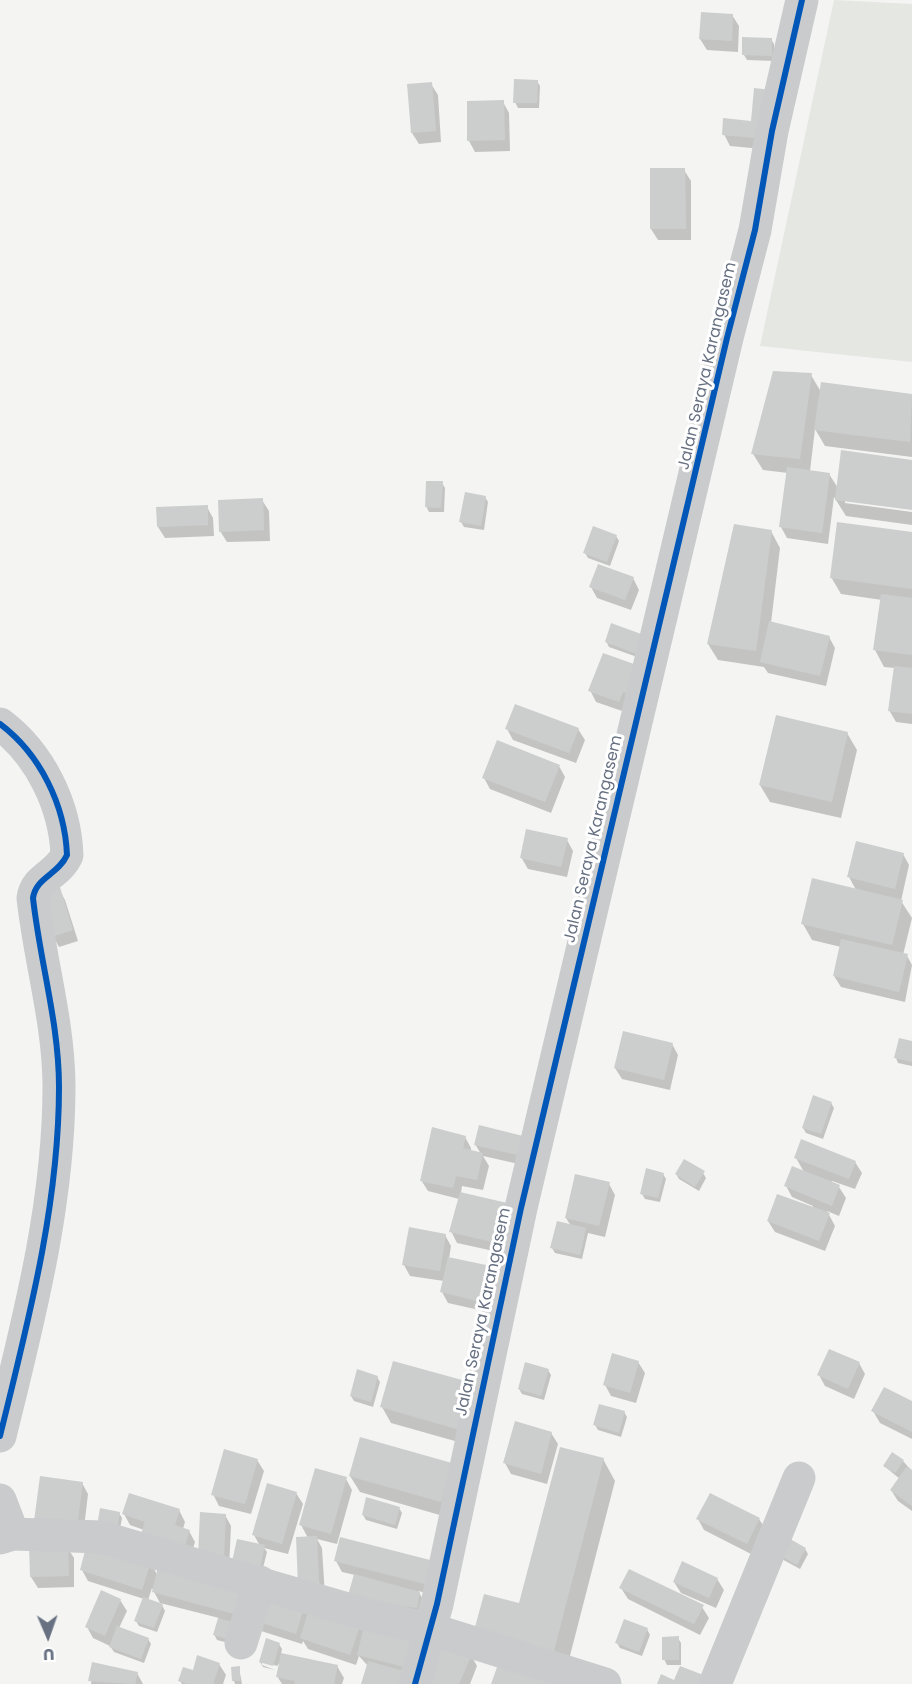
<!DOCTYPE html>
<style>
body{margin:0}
#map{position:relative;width:912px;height:1684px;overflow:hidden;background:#f4f5f3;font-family:Poppins,sans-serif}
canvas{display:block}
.north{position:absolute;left:18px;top:1606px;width:60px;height:60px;-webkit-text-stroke:4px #fff;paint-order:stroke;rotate:178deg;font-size:16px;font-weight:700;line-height:24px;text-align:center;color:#677182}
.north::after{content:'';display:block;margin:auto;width:21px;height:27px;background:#677182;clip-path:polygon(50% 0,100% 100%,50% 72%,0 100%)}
</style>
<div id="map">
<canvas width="912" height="1684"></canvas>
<div class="north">U</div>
</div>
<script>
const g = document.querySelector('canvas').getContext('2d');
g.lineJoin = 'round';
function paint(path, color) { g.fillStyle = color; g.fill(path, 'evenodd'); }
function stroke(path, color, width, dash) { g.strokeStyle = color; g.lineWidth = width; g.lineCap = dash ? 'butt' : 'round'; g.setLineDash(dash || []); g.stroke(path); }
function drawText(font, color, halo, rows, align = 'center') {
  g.font = font + ' Poppins,sans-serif'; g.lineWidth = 6; g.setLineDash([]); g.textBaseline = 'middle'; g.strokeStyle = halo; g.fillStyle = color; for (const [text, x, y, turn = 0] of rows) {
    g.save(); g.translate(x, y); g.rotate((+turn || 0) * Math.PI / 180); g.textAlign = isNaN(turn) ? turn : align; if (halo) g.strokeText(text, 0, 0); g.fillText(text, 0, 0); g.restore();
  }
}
const green = new Path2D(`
 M834,0L912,4V362L760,346Z`);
const shadow = new Path2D(`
 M732,15L739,26L738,52L707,50L700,39Z
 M771,39L774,44V61L747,60L744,55Z
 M537,81L540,86L539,108H518L515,102Z
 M431,84L438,95L441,142L419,144L412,133L408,86Z
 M503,102L509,113L510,151L475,152L469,141Z
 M752,122L773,150L730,146L724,134Z
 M684,170L691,181V240H658L651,229Z
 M811,375L821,392L822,384L912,396V457L825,446L815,429L810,471L829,474L838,488L912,461V509L845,500V503L912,512V525L846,516L834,497L828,544L787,538L781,527L788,473L763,470L753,454Z
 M442,483L445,488L444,512H429L426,506Z
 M485,497L488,502L484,530L464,527L461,522Z
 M262,500L269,511L270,541L227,542L220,531Z
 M207,507L213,518L214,536L165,538L158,527Z
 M771,531L780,548L771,623L829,637L835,648L826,686L768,673L764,667L718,660L708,644Z
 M912,533V724L896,722L889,710L895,668L884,667L875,650L882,600L841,594L831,577Z
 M616,536L619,541L610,566L588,558L585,553Z
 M633,578L639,590L631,610L597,598L591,587Z
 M606,641L646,642L640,658L609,647Z
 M633,665L625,712L596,702L590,690Z
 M507,729H578L585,740L576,763L513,740Z
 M847,733L857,750L841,818L770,802L760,785Z
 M559,766L565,777L551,813L490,789L484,778Z
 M567,840L573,851L567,877L528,869L521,857Z
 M903,854L909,865L901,901L912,918L903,955L907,956L912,965L905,1002L841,987L834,976L841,947L812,940L803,924L856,890L849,877Z
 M59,889L65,900L78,941L59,947L53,936Z
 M912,1042V1066L898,1063L896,1058Z
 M672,1044L678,1055L670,1090L622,1079L615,1068Z
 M831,1103L834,1108L823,1139L806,1133L803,1128Z
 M465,1137L471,1148V1152L481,1154L475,1144L530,1139L532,1167L483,1156L489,1166L483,1190L462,1186L461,1193L512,1255L457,1243L451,1231L459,1199L428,1191L421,1180Z
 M796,1158L855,1162L862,1173L855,1189L832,1181L831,1183L839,1187L846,1198L839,1216L827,1211L835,1226L825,1251L775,1232L768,1221L812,1209L813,1206L792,1197L786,1186L804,1172Z
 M703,1173L706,1178L699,1191L679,1179L676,1174Z
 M663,1174L666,1179L660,1202L645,1199L642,1194Z
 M609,1184L615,1195L605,1237L588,1233L582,1259L555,1253L552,1248L571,1226L566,1218Z
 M445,1235L451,1246L449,1259L490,1268L496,1279L488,1312L448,1303L442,1292L444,1281L410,1276L404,1265Z
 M638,1362L645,1373L636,1403L611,1396L605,1385Z
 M859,1363L865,1374L854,1399L825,1386L819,1375Z
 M548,1370L551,1375L544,1400L522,1394L519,1389Z
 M377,1377L380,1382L373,1407L354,1401L351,1396Z
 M472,1385L469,1445L391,1423L382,1407Z
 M912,1403V1439L880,1423L873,1411Z
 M624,1412L627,1417L621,1437L598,1430L595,1425Z
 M551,1433L558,1444L547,1484L511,1474L505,1463Z
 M603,1459L615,1481L564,1679L493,1684L521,1605Z
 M257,1460L264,1471L251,1514L219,1506L213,1494Z
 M903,1461L912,1471V1511L898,1501L891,1490L900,1479L884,1466Z
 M451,1464L450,1518L360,1492L350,1476Z
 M346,1479L352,1490L337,1544L317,1539L322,1548L325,1596L298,1538H308L301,1525Z
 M82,1483L88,1494L83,1537L42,1532Z
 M296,1493L303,1504L288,1554L264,1548L267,1552L261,1576L236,1570L260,1546L254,1535Z
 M399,1508L402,1513L397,1529L366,1520L363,1515Z
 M179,1510L185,1522L183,1529L189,1531L195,1542L188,1564L144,1530L130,1525L124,1514Z
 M119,1513L122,1518L119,1534L101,1537Z
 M225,1515L231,1526L229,1569L205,1567Z
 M698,1519H759L766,1530L753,1555L704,1530Z
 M67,1547L74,1558V1587L38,1588L31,1577Z
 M805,1549L808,1554L800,1569L778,1557Z
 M336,1561L437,1563L439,1596L418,1591L426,1604L423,1619L355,1610V1575L342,1572Z
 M150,1562L158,1576L244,1587V1647L217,1640L214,1634L219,1618L160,1603L152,1588L148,1600L162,1605L165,1611L157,1632L139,1626L136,1621L144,1599L88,1581L82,1570Z
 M717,1579L724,1590L716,1608L681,1593L674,1582Z
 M621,1588L702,1607L709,1618L700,1635L628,1599Z
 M261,1591L367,1621L418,1684H362L368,1666L359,1656L356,1665L308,1649L303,1641L302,1644L258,1630Z
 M120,1600L127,1611L119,1628L148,1639L151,1644L144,1663L114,1652L110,1646L93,1638L87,1627Z
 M647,1629L650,1635L642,1656L620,1648L617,1643Z
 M678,1638L681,1643V1665H667L664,1659Z
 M279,1644L282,1649L281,1654L337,1666L344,1678L342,1684H282L277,1676L281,1661L277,1666L262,1661V1665L275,1670L263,1667L260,1662Z
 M471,1655L477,1666L470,1684H421Z
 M93,1663L137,1673L143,1684H91Z
 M219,1664L226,1675L223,1684H182L180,1681L194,1672Z
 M239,1668L242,1684H235L234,1681Z`);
const building = new Path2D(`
 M701,12L733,14L732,41L699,39Z
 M742,37L772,38V56L742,55Z
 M514,79L538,80L537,103H513Z
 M432,82L436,131L411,133L407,84Z
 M754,88L772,90L767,139L722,135L723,118L751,121Z
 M504,100L505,140L467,141V101Z
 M650,168H685L686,229H650Z
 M773,371L812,373L800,459L751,454Z
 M821,382L912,394L910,442L814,430Z
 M841,450L912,460V510L835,500Z
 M787,467L830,473L822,533L779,527Z
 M426,481H443L441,508L425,507Z
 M465,492L486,496L481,526L459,522Z
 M263,498L264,530L219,532L218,500Z
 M208,505V525L157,527L156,507Z
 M837,522L912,532V589L830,578Z
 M734,524L772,530L756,651L707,644Z
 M593,526L617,535L607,562L583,553Z
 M598,564L634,577L625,600L589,587Z
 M881,594L912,598V655L873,650Z
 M769,621L830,636L820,676L760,662Z
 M611,623L644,635L637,654L605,642Z
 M603,653L634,664L630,675L641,679L635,696L623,692L619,702L588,691Z
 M894,666L912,668V714L888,711Z
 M515,704L579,728L569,753L505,729Z
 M776,715L848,732L832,802L759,785Z
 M497,740L560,765L545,802L482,778Z
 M526,829L568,838L561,867L520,858Z
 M856,841L904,853L895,889L847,877Z
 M812,878L903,900L892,945L801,924Z
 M60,887L73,930L51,937L37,894Z
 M841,939L908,954L899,992L833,976Z
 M623,1031L673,1043L664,1080L614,1068Z
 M899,1038L912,1041V1062L894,1058Z
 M813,1095L832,1102L821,1134L802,1128Z
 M479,1125L531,1138L526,1157L474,1145Z
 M432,1127L466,1136L463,1148L483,1153L477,1180L456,1176L453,1188L420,1181Z
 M801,1139L856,1161L849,1179L794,1158Z
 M684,1159L705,1171L695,1187L675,1174Z
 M792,1166L840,1185L832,1206L784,1186Z
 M646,1168L664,1173L658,1198L640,1194Z
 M575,1174L610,1182L599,1226L565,1218Z
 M460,1192L516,1205L506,1245L449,1232Z
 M777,1194L830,1213L819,1241L767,1221Z
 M557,1221L586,1228L580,1255L550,1248Z
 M409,1227L446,1234L440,1271L402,1265Z
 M448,1257L491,1266L482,1302L440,1292Z
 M829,1349L860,1362L848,1389L817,1375Z
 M612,1353L639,1361L630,1393L603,1385Z
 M393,1361L473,1383L460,1430L380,1407Z
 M525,1362L549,1369L541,1396L518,1389Z
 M357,1369L378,1376L371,1402L350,1396Z
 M884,1387L912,1401V1432L871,1411Z
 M599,1404L625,1411L619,1433L593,1425Z
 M515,1421L552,1432L541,1474L503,1463Z
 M360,1437L452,1463L441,1502L349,1476Z
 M560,1447L604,1458L552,1658L472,1638L484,1594L519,1603Z
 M224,1449L258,1459L245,1504L211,1495Z
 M892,1452L904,1460L895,1473L883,1466Z
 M907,1466L912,1470V1506L890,1490Z
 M315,1468L347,1477L331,1534L299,1525Z
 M40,1476L83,1482L77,1526L34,1521Z
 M267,1483L297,1492L282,1544L252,1535Z
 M129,1493L180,1509L175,1525L190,1530L182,1554L139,1540L145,1522L122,1514Z
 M710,1493L760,1518L747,1544L696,1519Z
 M366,1497L400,1507L395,1525L362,1515Z
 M100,1508L120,1512L116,1535L96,1532Z
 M200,1512L226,1514L224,1558L198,1556Z
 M783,1535L806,1548L797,1565L774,1552Z
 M317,1536L319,1585L298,1586L296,1537Z
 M340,1537L438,1562L433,1586L334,1561Z
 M237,1539L265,1545L259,1572L231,1566Z
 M87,1543L151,1561L142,1590L80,1570Z
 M68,1545L69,1576L30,1577L29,1546Z
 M682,1561L718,1578L709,1598L673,1582Z
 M159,1563L245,1586L238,1615L152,1592Z
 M629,1569L704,1605L694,1624L619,1588Z
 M354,1574L420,1592L417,1608L347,1599Z
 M260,1589L305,1604L296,1634L250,1619Z
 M101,1590L121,1599L105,1636L85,1627Z
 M143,1597L163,1604L154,1628L134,1621Z
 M311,1603L362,1620L350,1655L300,1638Z
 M218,1618L246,1626L241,1643L213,1635Z
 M366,1619L422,1633L412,1669L357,1655Z
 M624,1619L648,1628L639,1652L615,1643Z
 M117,1626L149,1638L141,1659L109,1647Z
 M679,1636V1660H662V1637Z
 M266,1638L280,1643L273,1666L259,1662Z
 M435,1639L472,1654L459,1684H422Z
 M281,1653L338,1665L334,1684H294L295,1681L276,1677Z
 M197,1655L220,1663L213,1684H188L178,1681L183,1667L193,1670Z
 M501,1656L583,1684H491Z
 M368,1661L414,1674L411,1684H361Z
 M92,1662L138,1672L135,1684L88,1681Z
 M240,1666V1681H232L231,1667Z
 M680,1666L706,1676L703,1684H657L661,1674L674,1680Z`);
const minor = new Path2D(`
 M0,724C40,754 65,805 67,855C58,875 36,877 33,898C40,962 59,1023 59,1087C59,1205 28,1322 0,1436
 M0,1500L13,1534
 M0,1538L13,1534L101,1537L375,1617L430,1629L605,1684
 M241,1643L260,1582
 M415,1684L437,1604L521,1208L727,338L755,230L772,131L802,0
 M715,1684L799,1478`);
const cycleway = new Path2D(`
 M0,724C40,754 65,805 67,855C58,875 36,877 33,898C40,962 59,1023 59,1087C59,1205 28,1322 0,1436
 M415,1684L437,1604L521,1208L727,338L755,230L772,131L802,0`);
const streetNames = [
 ["Jalan Seraya Karangasem",708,366,-77],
 ["Jalan Seraya Karangasem",594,839,-77],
 ["Jalan Seraya Karangasem",484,1312,-78]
];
paint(green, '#e4e7e2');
paint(shadow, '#0003');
paint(building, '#cccece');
stroke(minor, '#cacbcd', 33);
stroke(cycleway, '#0057b8', 6);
drawText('16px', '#677182', '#fff', streetNames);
</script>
